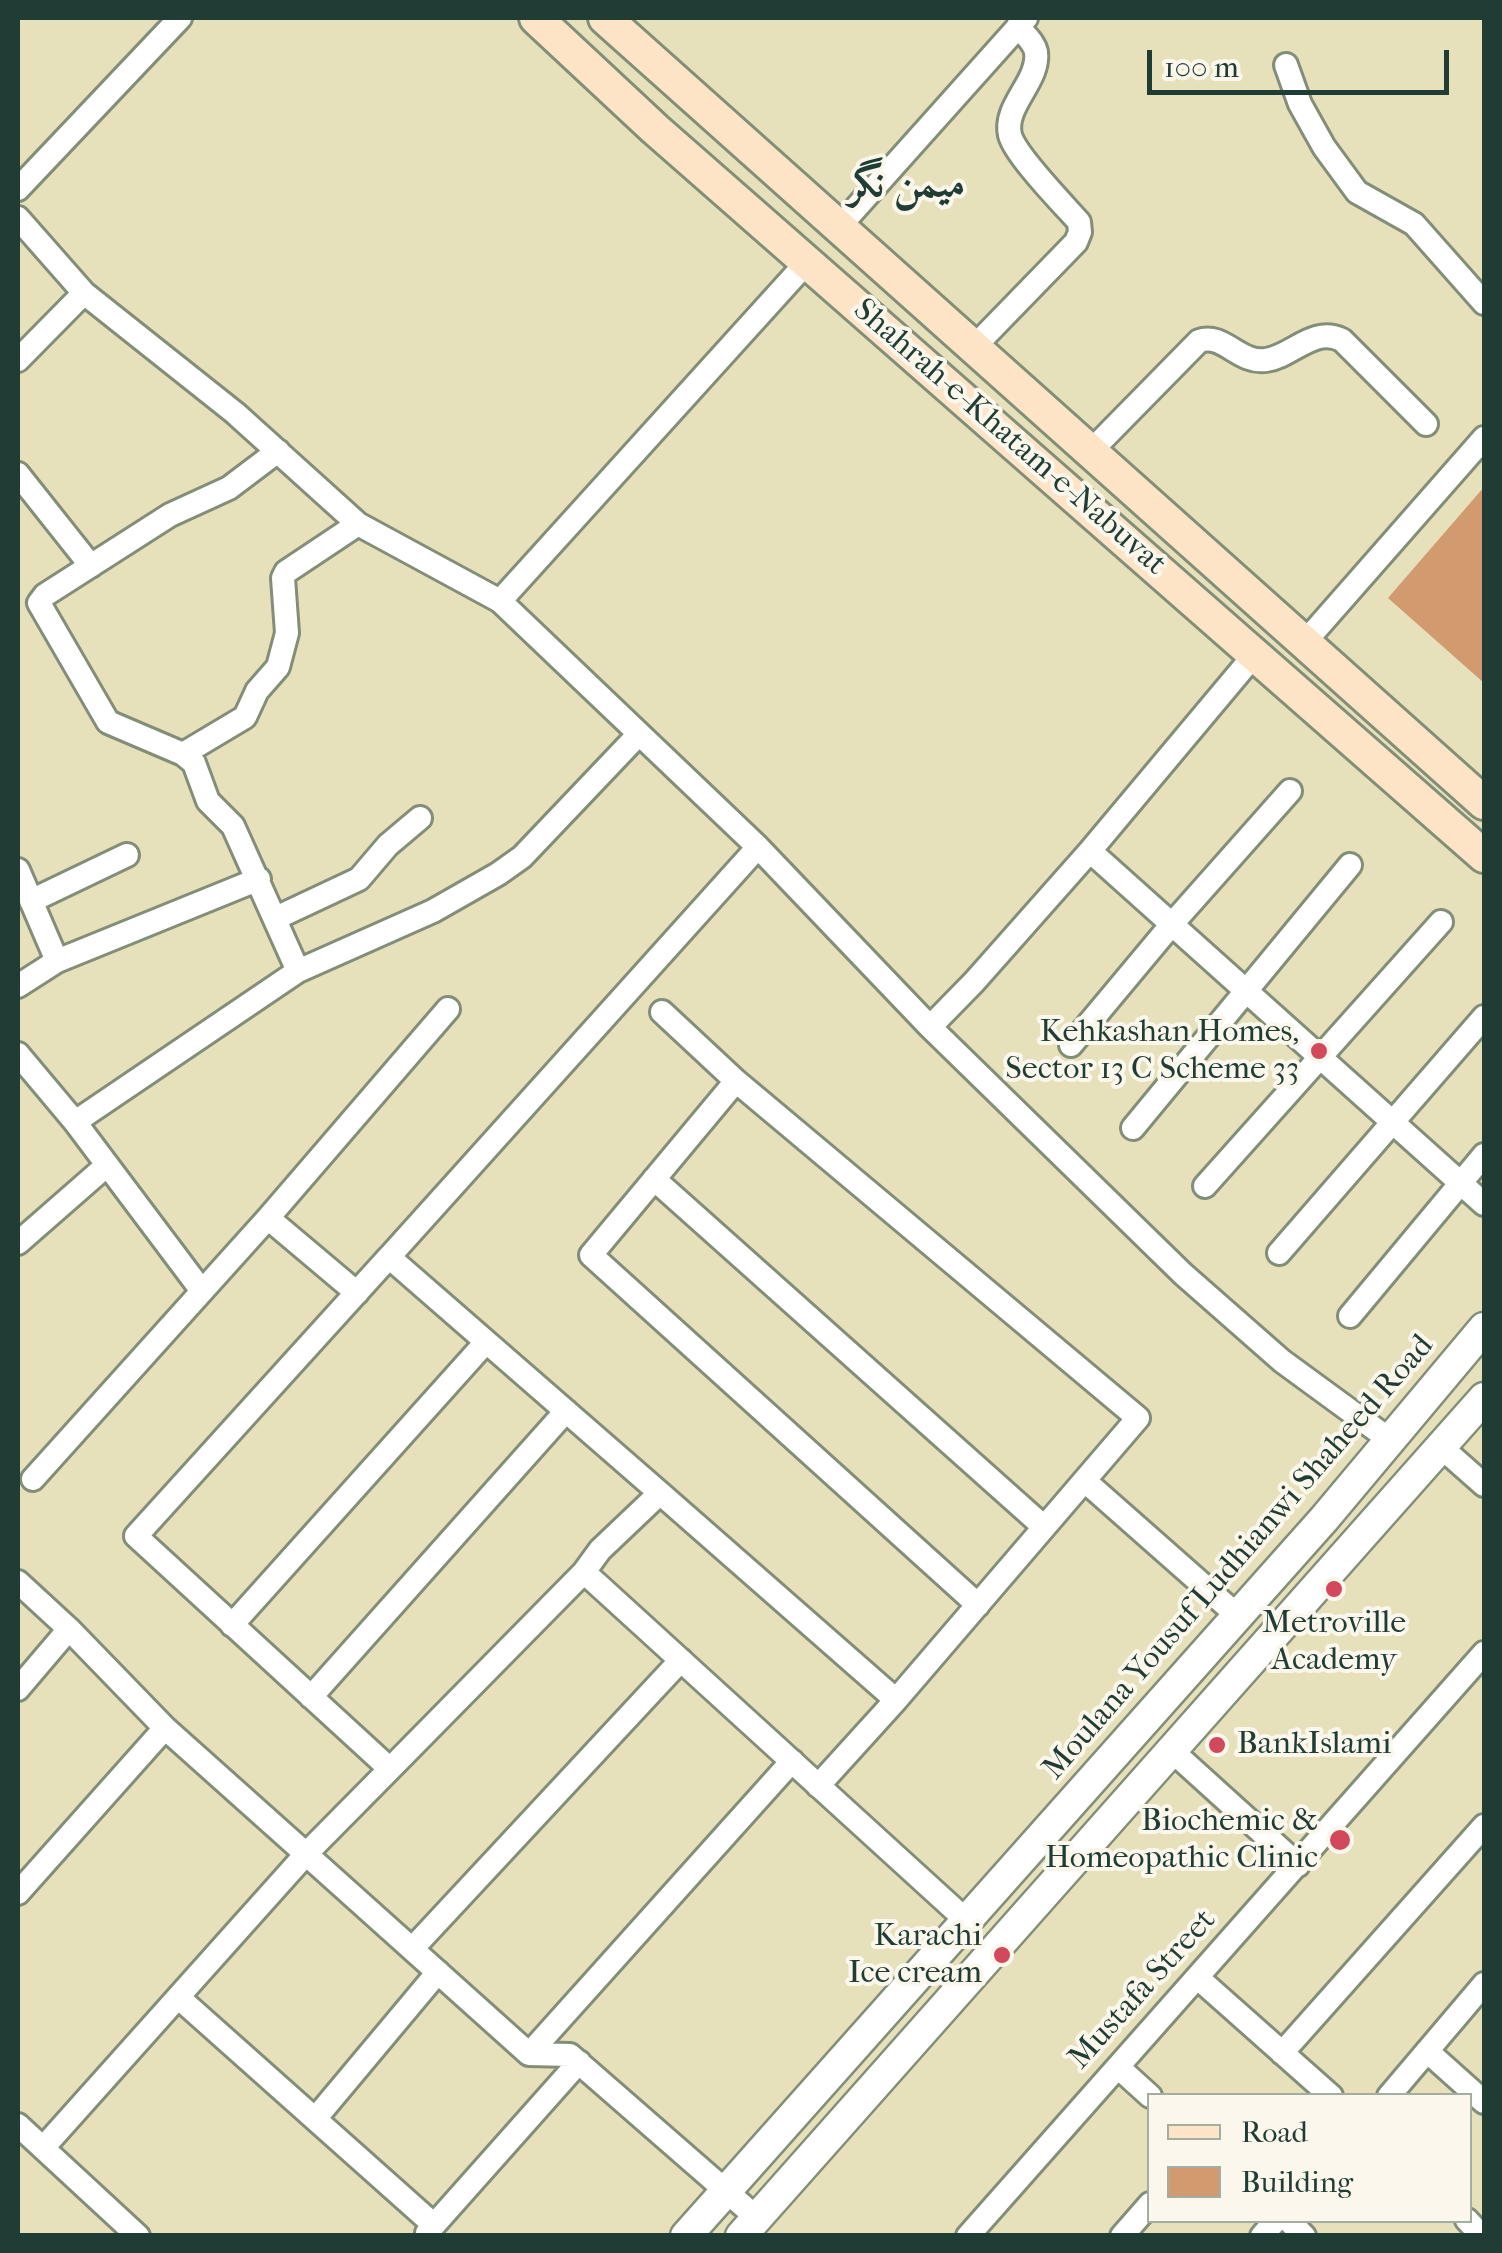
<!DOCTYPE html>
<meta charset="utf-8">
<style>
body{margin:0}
#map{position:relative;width:1502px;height:2253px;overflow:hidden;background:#e6e0bb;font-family:"IM FELL French Canon",serif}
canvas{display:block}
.frame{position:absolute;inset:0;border:20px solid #1f3d34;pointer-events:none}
.legend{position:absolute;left:1147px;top:2093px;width:325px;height:130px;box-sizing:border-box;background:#fbf7ec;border:2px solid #a3ada2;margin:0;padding:12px 18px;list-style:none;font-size:30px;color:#1f3d34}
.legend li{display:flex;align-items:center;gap:20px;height:50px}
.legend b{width:50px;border:2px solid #a3ada2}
.scale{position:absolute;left:1147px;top:50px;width:302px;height:45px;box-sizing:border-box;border:5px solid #1f3d34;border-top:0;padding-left:12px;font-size:30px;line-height:35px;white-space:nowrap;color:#1f3d34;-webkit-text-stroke:8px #fbf7ec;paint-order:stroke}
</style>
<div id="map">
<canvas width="1502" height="2253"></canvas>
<div class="frame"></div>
<ul class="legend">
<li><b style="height:12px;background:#fee4c6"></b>Road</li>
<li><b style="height:28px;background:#d29a6f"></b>Building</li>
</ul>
<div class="scale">100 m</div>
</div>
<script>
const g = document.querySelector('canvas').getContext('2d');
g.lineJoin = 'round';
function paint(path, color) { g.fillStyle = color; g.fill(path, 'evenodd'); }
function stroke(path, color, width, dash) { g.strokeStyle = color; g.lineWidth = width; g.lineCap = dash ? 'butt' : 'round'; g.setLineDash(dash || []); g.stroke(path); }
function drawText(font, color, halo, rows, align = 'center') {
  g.font = font + ' "IM FELL French Canon",Amiri,serif'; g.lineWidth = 8; g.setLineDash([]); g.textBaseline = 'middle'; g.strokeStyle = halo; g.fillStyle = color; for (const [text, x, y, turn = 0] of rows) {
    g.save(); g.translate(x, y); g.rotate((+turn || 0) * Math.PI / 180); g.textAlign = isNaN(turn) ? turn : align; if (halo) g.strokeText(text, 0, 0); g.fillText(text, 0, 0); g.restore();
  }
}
const building = new Path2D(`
 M1484,487V683L1388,598Z`);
const minor = new Path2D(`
 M1286,65L1300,104L1324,147L1357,192L1414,224L1484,303
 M18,189L180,18
 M18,218L84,293L235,413L358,524L500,601
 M839,227L1026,18
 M974,347L1076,242L1080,232L1079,222C1063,204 1015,155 1010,135C1003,106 1040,81 1036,52C1034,42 1024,34 1018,26
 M18,360L84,293
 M278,451L229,488L170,515L45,595L39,603L108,722L183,754L194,763L208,801L233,826L298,971
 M1090,452L1199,341C1223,332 1239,364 1266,360C1293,356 1313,326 1342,340L1426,424
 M18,474L91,566
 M1304,643L1484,438
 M1255,654L1090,851L1484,1204
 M183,754L245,717L257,691L278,667L287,633L283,578L286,572L358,524
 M758,847L500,601L808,261
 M18,870L57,961
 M31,901L127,855
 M276,918L359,879L388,845L420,818
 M18,986L57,961L259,879
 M662,1012L736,1081L1138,1418L896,1700
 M930,1027L1183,1274L1282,1361L1390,1440
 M1071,1045L1172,924L1290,791
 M18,1054L75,1122L202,1291
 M736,1081L591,1255L978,1605
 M75,1122L298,971L433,911L498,874L522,857L639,734
 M1133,1128L1350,865
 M654,1179L1044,1527
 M1205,1186L1441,922
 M268,1218L357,1293
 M18,1243L106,1166
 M1279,1253L1484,1017
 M389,1257L758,847L930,1027L974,982L1090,851
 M1350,1316L1484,1155
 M1441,1447L1484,1485
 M33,1479L268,1218L448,1009
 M1085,1481L1238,1616
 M660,1493L896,1700L818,1786
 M18,1582L69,1629
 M232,1625L486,1342
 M18,1689L69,1629L165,1728L306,1854L43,2148
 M311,1697L566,1411
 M1171,1750L1298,1865
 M390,1769L584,1572
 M18,1893L165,1728
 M412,1949L681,1660
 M1198,1978L1331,2096
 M178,1997L434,2225
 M1427,2051L1484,2102
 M1282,2053L1484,1826
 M529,2054L792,1761
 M1118,2067L1150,2096
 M1389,2096L1484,1984
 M315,2119L438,1972
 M18,2125L138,2236
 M757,2218L570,2055L529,2054L306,1854L390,1769L136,1536L389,1257L660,1493L600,1550L584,1572L967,1921
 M1288,2220L1304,2236
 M1467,2220L1482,2236
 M427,2233L579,2062
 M968,2236L1484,1653
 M1122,2236L1150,2204
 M1262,2236L1276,2220`);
const tertiary = new Path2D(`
 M686,2236L1324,1519L1484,1328
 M741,2236L1484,1398`);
const secondary = new Path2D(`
 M536,18L655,129L1484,856
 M605,18L1484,803`);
const markers = [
 [1319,1051,10,"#d1495b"],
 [1334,1589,10,"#d1495b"],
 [1217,1745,10,"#d1495b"],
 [1340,1840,12,"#d1495b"],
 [1002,1955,10,"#d1495b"]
];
const streetNames = [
 ["Shahrah-e-Khatam-e-Nabuvat",1009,438,41],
 ["Moulana Yousuf Ludhianwi Shaheed Road",1239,1558,-49],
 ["Mustafa Street",1143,1990,-48]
];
const poiNames = [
 ["Kehkashan Homes,",1299,1033],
 ["Sector 13 C Scheme 33",1299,1070],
 ["Metroville",1334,1624,"center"],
 ["Academy",1334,1661,"center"],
 ["BankIslami",1237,1745,"left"],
 ["Biochemic &",1318,1822],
 ["Homeopathic Clinic",1318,1859],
 ["Karachi",982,1937],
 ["Ice cream",982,1974]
];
const districtNames = [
 ["میمن نگر",907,186]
];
paint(building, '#d29a6f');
stroke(minor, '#828e78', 28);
stroke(tertiary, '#828e78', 35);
stroke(secondary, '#828e78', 38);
stroke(minor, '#fff', 22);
stroke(tertiary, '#fff', 30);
stroke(secondary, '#fee4c6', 32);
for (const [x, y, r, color] of markers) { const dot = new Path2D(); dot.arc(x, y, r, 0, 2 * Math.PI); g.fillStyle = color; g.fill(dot); stroke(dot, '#fbf7ec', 4); }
drawText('32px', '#1f3d34', '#fbf7ec', streetNames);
drawText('32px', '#1f3d34', '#fbf7ec', poiNames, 'right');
drawText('bold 42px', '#1f3d34', '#fbf7ec', districtNames);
</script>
